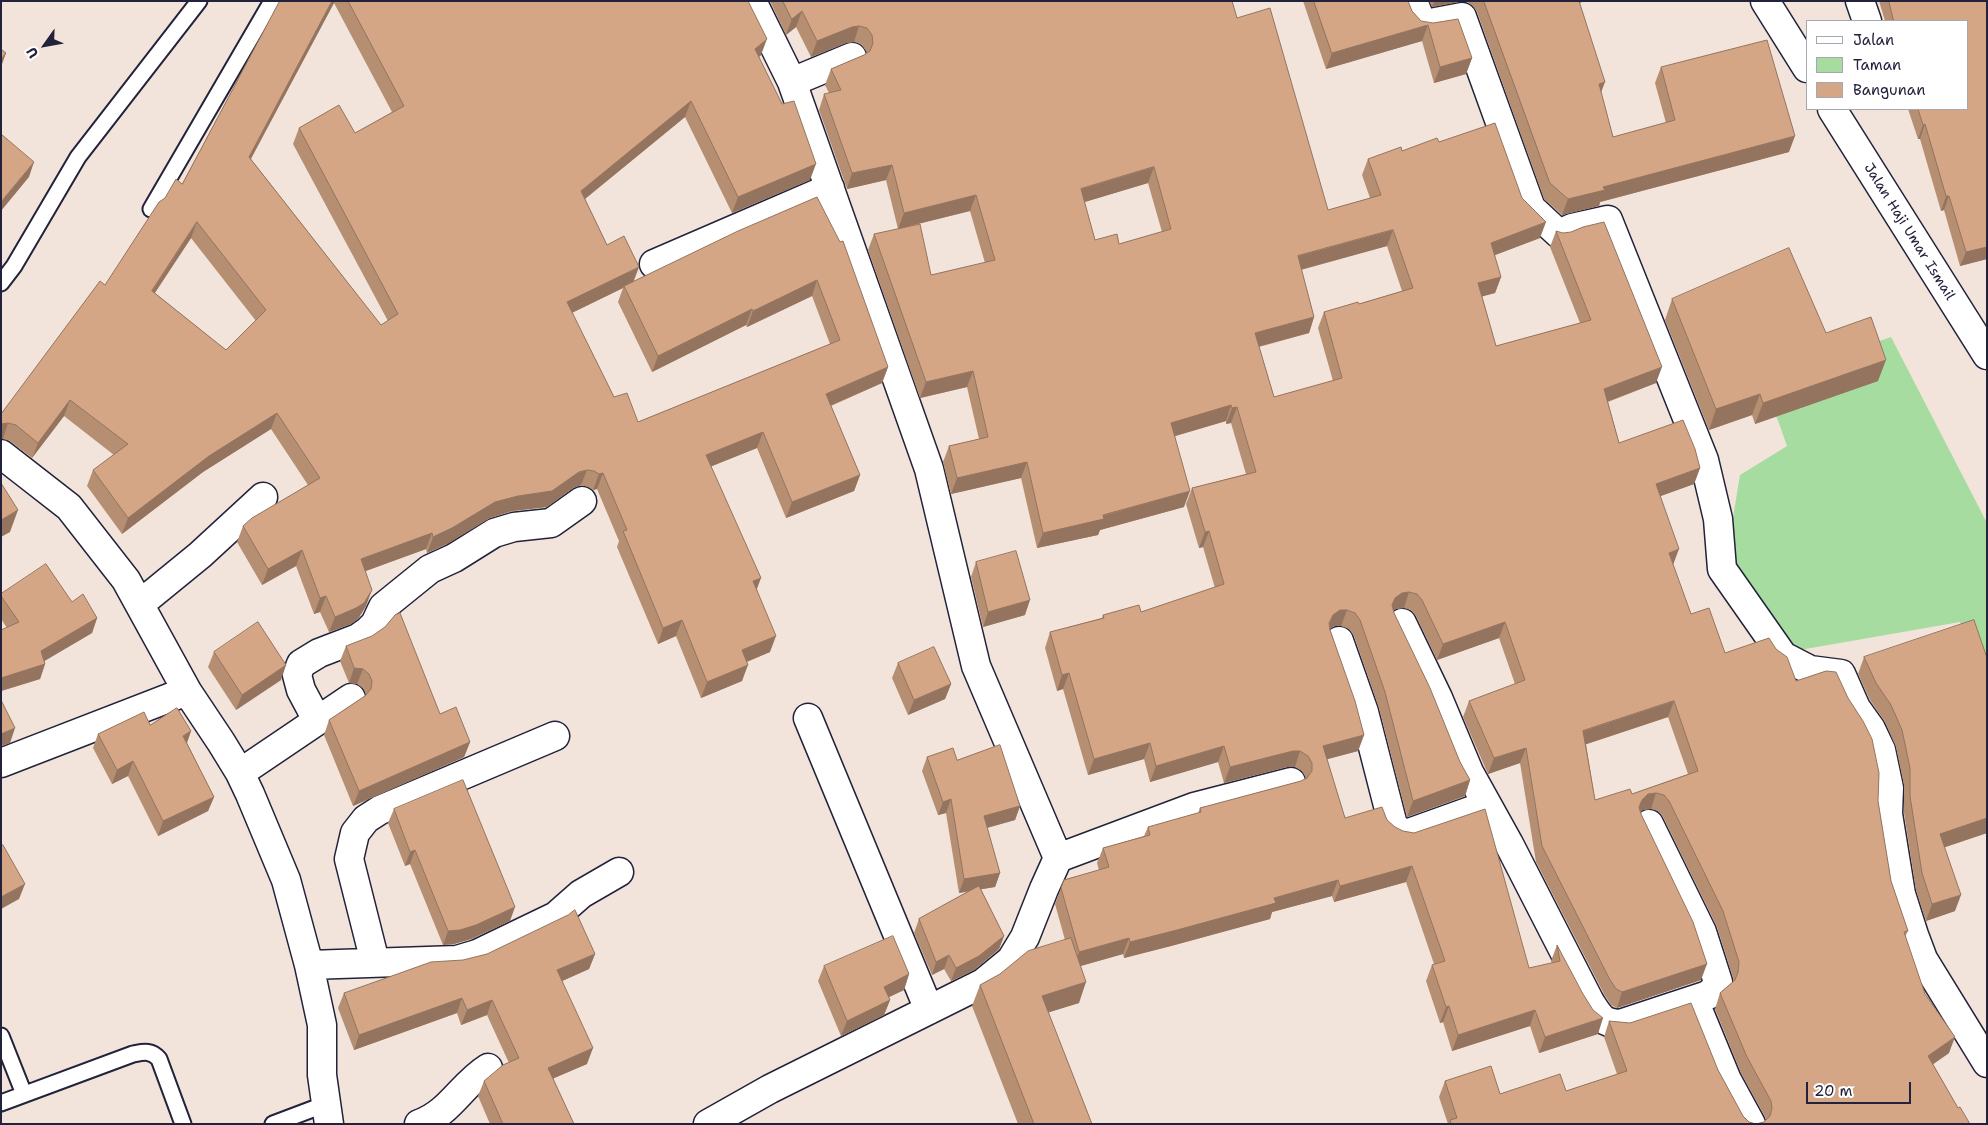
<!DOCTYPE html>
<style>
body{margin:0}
#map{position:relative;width:1988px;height:1125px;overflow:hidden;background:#f2e4db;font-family:"Shantell Sans",sans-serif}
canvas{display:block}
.frame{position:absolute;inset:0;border:2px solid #22223b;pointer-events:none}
.legend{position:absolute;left:1806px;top:20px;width:162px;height:90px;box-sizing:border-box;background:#fff;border:1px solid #a7a7b1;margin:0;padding:6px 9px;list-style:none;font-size:15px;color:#22223b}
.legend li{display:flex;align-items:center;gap:10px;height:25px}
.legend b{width:25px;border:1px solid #a7a7b1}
.north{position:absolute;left:20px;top:20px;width:50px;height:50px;-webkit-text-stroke:4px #fff;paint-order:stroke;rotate:238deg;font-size:14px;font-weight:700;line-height:20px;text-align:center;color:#22223b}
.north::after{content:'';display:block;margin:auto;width:18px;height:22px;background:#22223b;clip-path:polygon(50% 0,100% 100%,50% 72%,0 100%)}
.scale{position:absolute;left:1806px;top:1082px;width:105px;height:22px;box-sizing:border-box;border:2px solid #22223b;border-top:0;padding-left:6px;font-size:15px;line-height:18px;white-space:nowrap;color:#22223b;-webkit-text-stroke:4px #fff;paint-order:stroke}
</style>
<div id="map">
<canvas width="1988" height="1125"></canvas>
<div class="frame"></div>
<ul class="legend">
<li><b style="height:6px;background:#fff"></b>Jalan</li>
<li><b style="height:14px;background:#a6dc9f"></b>Taman</li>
<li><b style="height:14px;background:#d4a686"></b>Bangunan</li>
</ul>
<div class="north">U</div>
<div class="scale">20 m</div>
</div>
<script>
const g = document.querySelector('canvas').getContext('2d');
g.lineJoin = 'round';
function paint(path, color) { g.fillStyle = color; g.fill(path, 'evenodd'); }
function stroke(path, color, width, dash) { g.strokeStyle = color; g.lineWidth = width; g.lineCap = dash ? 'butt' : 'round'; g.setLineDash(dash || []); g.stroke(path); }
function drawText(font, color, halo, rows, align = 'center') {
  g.font = font + ' "Shantell Sans",sans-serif'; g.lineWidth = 4; g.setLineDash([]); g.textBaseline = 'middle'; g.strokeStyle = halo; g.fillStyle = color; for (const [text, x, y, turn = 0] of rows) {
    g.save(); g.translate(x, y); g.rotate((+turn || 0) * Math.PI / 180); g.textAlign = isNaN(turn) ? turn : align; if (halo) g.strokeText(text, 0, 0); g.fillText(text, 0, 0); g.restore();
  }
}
const green = new Path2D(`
 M1891,337L1987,523V701L1960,622L1788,652L1727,554L1740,475L1787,446L1764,381Z`);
const service = new Path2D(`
 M151,209L272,1
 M1,283L14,266L78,157L199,1
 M1,1036L24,1094
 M1,1103L133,1054C144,1052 151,1050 159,1059L183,1124
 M273,1124L326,1104`);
const minor = new Path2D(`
 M1413,1L1421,21L1425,24L1462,17L1531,208L1559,234L1572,228L1608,220L1704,460L1718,519L1722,569L1783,656L1810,670L1841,674L1856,708L1871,729L1881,750L1889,788L1888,814L1901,894L1914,935L1923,959L1987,1063
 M1860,1L1867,21
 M792,82L852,57
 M654,264L830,188
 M1,454L69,507L126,580L187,691L221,742L240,773L250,794L286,880L309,965L322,1025V1075L329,1124
 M140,604L200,555L263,497
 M1402,623L1438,698L1469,772L1509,844L1590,1002C1599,1016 1602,1023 1620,1024L1708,995L1715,989L1718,982L1702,932L1649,824
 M1339,641L1364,712L1393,825L1400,832L1409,833L1487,805
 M808,718L929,1010
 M317,720L301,690L297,675L301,664L319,653L358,638L368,631L375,624L383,607L430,569L454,558L494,533L514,527L551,523L582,501
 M1,763L187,691
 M240,773L351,698
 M1058,858L1194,807L1291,782
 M375,962L349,859L355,833L366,819L380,810L555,736
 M309,965L457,960L477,954L556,916L581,894L619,872
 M1694,1000L1727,1080L1751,1124
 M419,1124C450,1113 461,1085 488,1068
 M708,1124L770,1089L983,983L1011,960L1025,937L1044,889L1058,858L976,666L929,469L792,82L752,1`);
const secondary = new Path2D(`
 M1765,1L1807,68
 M1832,109L1987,355`);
const wall = new Path2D(`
 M280,1H748L761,55L759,57L810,180L732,213L685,117L585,199L607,245L634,282L817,197L888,367L882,383L831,406L860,475L854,491L786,518L757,448L711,466L757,589L770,652L747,662L742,681L701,698L676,636L658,644L617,547L619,541L597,489L593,490L588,487L581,485L573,488L547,507L512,511L490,518L447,544L431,551L427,553L426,549L365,571L366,606L358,619L351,624L329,632L320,612L314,614L296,566L262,585L237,542L243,526L308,485L271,429L203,472L122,534L87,486L93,470L114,455L64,416L32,458L10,441L3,439H1V414L105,285L182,184ZM334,3L392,112L355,133L299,128L293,144L388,321L381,325L251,159ZM191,238L256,321L226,350L155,293ZM623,288L618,302L652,372L746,325L747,327L812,296L830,344L638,422L614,397L572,313Z
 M770,1H1232L1237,18L1328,210L1370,198L1362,175L1368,159L1439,142L1522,198L1540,238L1494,255L1501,277L1495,293L1482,296L1496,346L1580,323L1550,247L1556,231L1656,383L1608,402L1619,443L1700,468L1694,484L1660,496L1673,565L1691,614L1725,653L1796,681L1878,801L1891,881L1908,931L1905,937L1925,994L1949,1053L1933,1064L1958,1108L1970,1124H1448L1439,1097L1445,1081L1500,1094L1566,1091L1617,1074L1604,1037L1609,1021L1718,1070L1743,1116L1749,1122L1756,1124L1764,1122L1766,1120L1765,1117L1741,1073L1715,1009L1720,993L1733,982V978L1717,927L1663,817L1658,811L1651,809L1643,810L1640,812L1701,980L1617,1008L1611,1005L1604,994L1536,862L1520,763L1488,774L1463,717L1469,701L1515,684L1499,638L1437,660L1416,616L1411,610L1404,608L1396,609L1393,611L1394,613L1460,762L1470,780L1465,796L1407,817L1379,708L1354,636L1349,629L1341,626H1334L1330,629L1364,735L1358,751L1327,759L1345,818L1387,820L1529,968L1552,963L1551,961L1557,945L1598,1034L1539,1053L1530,1026L1452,1051L1443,1022L1440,1023L1426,981L1432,965L1434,964L1406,882L1334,902L1332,896L1272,912L1270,919L1171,946L1124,958L1123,954L1081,966L1079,1003L1048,1012L1092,1124H1018L972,1006L980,985L1065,940L1055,904L1064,880L1099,870L1097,863L1103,848L1144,836L1148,827L1198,813L1200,808L1301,781L1306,778L1302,771L1295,767H1287L1224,783L1218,762L1150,782L1144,759L1088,775L1063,689L1057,691L1045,648L1050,632L1102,618L1103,615L1141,612L1215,588L1203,547L1199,548L1186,504L1192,488L1246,474L1231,423L1226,424V421L1175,436L1184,507L1100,530L1098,535L1037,548L1021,478L951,494L943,462L949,446L979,439L967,387L920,398L868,250L874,234L898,229L886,180L847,189L819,110L824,94L829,93L825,85L831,69L864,55L867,53L866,51L861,44L854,42L846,43L811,57L796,27L786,35ZM1148,183L1162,232L1119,244L1095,240L1084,202ZM970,211L985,263L931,275L908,226ZM1387,246L1402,291L1359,304L1324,312L1318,328L1333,381L1274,397L1259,347L1309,333L1314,317L1301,270ZM1668,717L1688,774L1632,794L1595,800L1586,744Z
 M1303,1H1408L1412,11L1421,21L1472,58L1466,74L1434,83L1422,41L1326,69Z
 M1429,1H1585L1580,3L1601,92L1613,137L1666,123L1655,83L1661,67L1789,152L1600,202L1599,206L1562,215L1544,199L1477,12L1473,6L1467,2H1459L1432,7Z
 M1879,1H1987V259L1960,266L1944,210L1941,211L1920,139H1918L1908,109H1967V21H1885Z
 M1672,299L1826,333L1878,381L1755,424L1752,415L1709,430L1665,320Z
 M976,562L1025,615L983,627L971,577Z
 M1,594L72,602L97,618L92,633L44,661L45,664L40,679L1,691V630L7,628L1,619Z
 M346,646L440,714L470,742L464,757L353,806L324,735L329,720L366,695L364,689L357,684L349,683L340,661Z
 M214,652L281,680L236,710L208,667Z
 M1864,657L1987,833L1944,847L1955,911L1926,921L1916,890L1904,813V785L1896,747L1885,722L1870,700L1858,674Z
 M898,663L951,684L945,699L908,715L892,678Z
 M150,725L191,731L187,743L214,797L208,811L158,836L128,776L112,784L93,748L98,734Z
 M927,757L957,760L1020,806L1015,820L987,828L1000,873L995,887L981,889L1004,936L999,949L974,970L951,981L944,969L932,975L914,933L919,919L969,891L959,893L946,813L938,815L922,771Z
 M394,809L510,921L471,939L454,944L443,945L410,864L405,866L388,823Z
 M595,954L589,969L562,981L587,1064L553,1078L574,1124H490L478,1096L484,1081L509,1063L487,1015L461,1025L457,1013L354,1050L338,1008L344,993L463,960Z
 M824,966L909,974L904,990L888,997L890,1000L884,1015L841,1036L818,981Z`);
const shadedWall = new Path2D(`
 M332,1H335L243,173L249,157Z
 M1434,1H1467V2H1459L1432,7Z
 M802,11L796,27L786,35L792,19Z
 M1428,25L1422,41L1326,69L1332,53Z
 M859,26L854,42L846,43L811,57L817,41L852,27Z
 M767,39L761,55L749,65L755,49Z
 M6,53L1,67V59Z
 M1472,58L1466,74L1434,83L1440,67Z
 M1605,82L1599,98V84Z
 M691,101L685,117L575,207L581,191Z
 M1925,124L1920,139H1918L1923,125Z
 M1795,136L1789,152L1600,202L1599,206L1562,215L1568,199L1603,187Z
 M34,162L29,177L1,211V202Z
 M816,164L810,180L732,213L738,197Z
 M892,165L886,180L847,189L852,173Z
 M1154,167L1148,183L1075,205L1081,189Z
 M976,195L970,211L898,229L904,213Z
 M1946,196H1949L1944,210L1941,211Z
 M197,222L191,238L146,306L152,291Z
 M1546,222L1540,238L1485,259L1491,243Z
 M1393,230L1387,246L1292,272L1298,256Z
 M1987,247V259L1960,266L1966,252Z
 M639,267L633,283L624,286L623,288L561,318L567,302Z
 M1501,277L1495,293L1473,299L1478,283Z
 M817,280L812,296L747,327L753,311Z
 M752,309L746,325L652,372L658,356Z
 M1314,317L1309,333L1249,349L1255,333Z
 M1886,360L1878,381L1755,424L1763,403Z
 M888,367L882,383L820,410L826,394Z
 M1662,367L1656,383L1598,405L1604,389Z
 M973,371L967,387L920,398L926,382Z
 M1760,394L1752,415L1709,430L1716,409Z
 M70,400L64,416L32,458L38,443Z
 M1231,405L1226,421L1165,439L1171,423Z
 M1237,407L1231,423L1226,424L1232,408Z
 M277,413L271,429L203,472L122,534L128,518L209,456Z
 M8,423L3,439H1V424Z
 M763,432L757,448L700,471L706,455Z
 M1027,462L1021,478L951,494L957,478Z
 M1700,468L1694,484L1650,500L1656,484Z
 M587,470L581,485L573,488L547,507L512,511L490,518L447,544L427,553L433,537L495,502Z
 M603,473L597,489L593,490L599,474Z
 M860,475L854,491L786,518L792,502Z
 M1190,491L1184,507L1100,530L1098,535L1037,548L1043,533Z
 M18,510L10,532L1,537V520Z
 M1209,531L1203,547L1199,548L1205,532Z
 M432,533L426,549L355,575L361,559Z
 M1679,549L1673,565L1669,553Z
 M302,550L296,566L262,585L268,569Z
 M761,578L755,594L753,581Z
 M372,590L366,606L358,619L351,624L329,632L335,617Z
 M1409,592L1404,608L1396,609L1389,614L1395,598L1402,593Z
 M326,596L320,612L314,614L320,598Z
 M1030,600L1025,615L983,627L988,612Z
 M1340,610H1347L1341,626H1334L1327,631L1333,615Z
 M97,618L92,633L36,666L41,651Z
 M682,620L676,636L658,644L663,628Z
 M1505,622L1499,638L1437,660L1443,644Z
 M776,636L770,652L736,666L742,650Z
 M45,664L40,679L1,691V678Z
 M286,665L281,680L236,710L242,695Z
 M748,665L742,681L701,698L707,682Z
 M354,668L363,669L357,684L349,683Z
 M1069,673L1063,689L1057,691L1062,675Z
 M951,684L945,699L908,715L914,700Z
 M1674,701L1668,717L1578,747L1583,731Z
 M15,728L10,743L1,746V734Z
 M191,731L186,745L183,736Z
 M1364,735L1358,751L1317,762L1323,746Z
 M470,742L464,757L353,806L359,791Z
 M1150,743L1144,759L1088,775L1094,759Z
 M1224,746L1218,762L1150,782L1156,766Z
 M1526,748L1520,763L1488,774L1494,758Z
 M1293,751H1300L1295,767H1287L1224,783L1230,767Z
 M133,761L128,776L112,784L117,770Z
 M1470,780L1465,796L1407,817L1413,801Z
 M1656,793L1651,809L1643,810L1636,816L1642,800L1648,794Z
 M214,797L208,811L158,836L163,821Z
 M951,799L946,813L938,815L943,802Z
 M1020,806L1015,820L979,830L984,816Z
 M1987,818V833L1934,851L1940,834Z
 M415,850L410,864L405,866L410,852Z
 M1412,866L1406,882L1334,902L1340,886Z
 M1000,873L995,887L959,893L964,879Z
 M1338,880L1332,896L1272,912L1270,919L1171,946L1124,958L1130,942L1274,898Z
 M25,884L19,899L1,909V897Z
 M1961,895L1955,911L1926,921L1932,904Z
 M515,907L510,921L471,939L454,944L443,945L448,931Z
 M1004,936L999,949L974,970L951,981L956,968Z
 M1129,938L1123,954L1073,968L1079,952Z
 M595,954L589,969L551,986L557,970Z
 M949,955L944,969L932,975L936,962Z
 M1707,964L1701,980L1617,1008L1622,992Z
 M909,974L904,990L879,1002L884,987Z
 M1086,982L1079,1003L1034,1017L1042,996Z
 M462,998L457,1013L354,1050L359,1035Z
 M492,1000L487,1015L461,1025L467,1010Z
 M890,1000L884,1015L841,1036L847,1021Z
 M1449,1006L1443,1022L1440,1023L1446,1007Z
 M1535,1010L1530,1026L1452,1051L1458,1035Z
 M1603,1018L1598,1034L1539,1053L1545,1037Z
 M1955,1037L1949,1053L1922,1072L1928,1056Z
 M593,1048L587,1064L543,1083L548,1068Z`);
const building = new Path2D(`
 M280,1H332L249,157L381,325L398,314L299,128L339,105L355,133L404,106L348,1H748L767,39L755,49L782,104L794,101L816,164L738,197L691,101L581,191L607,245L624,236L639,267L567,302L614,397L627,393L638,422L840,340L817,280L753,311L752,309L658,356L624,286L738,231L817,197L840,242L843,241L888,367L826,394L860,475L792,502L763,432L706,455L761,578L753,581L776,636L742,650L748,665L707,682L682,620L663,628L623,531L627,530L603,473L599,474L594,471L587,470L579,472L552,491L518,496L495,502L452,528L437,535L433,537L432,533L361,559L372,590L364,603L356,608L335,617L326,596L320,598L302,550L268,569L243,526L252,518L320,478L277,413L209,456L128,518L93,470L128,444L70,400L38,443L16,425L8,423L1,424V414L100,281L105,285L159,202L165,198L176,179L182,184ZM197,222L266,310L226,350L152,291Z
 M783,1H1232L1237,18L1270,8L1328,210L1381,195L1368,159L1401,147L1402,151L1437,138L1439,142L1495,123L1522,198L1546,222L1491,243L1501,277L1478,283L1496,346L1591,320L1556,231L1563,233L1571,232L1583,227L1604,222L1662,367L1604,389L1619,443L1683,420L1695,449L1700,468L1656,484L1679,549L1669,553L1691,614L1709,608L1725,653L1769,638L1776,649L1787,657L1796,681L1826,671L1836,672L1848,698L1863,721L1872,739L1879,773L1878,801L1891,881L1908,931L1904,932L1925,994L1955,1037L1928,1056L1958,1108L1960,1107L1970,1124H1451L1450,1120L1457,1118L1445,1081L1491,1066L1500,1094L1560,1074L1566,1091L1627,1071L1609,1021L1630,1023L1691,1003L1718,1070L1743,1116L1749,1122L1756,1124L1764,1122L1770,1116L1772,1108L1771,1101L1747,1057L1720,993L1735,980L1738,972L1739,962L1723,911L1669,801L1664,795L1656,793L1648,794L1642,800L1639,807L1641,814L1693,922L1707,964L1622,992L1616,989L1609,978L1542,846L1526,748L1494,758L1469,701L1525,680L1505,622L1443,644L1422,600L1417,594L1409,592L1402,593L1395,598L1392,605L1394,613L1430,688L1460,762L1470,780L1413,801L1385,692L1360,620L1355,613L1347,610H1340L1333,615L1329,623L1330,630L1355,701L1364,735L1323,746L1345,818L1382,807L1387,820L1395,827L1403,831L1414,833L1485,809L1529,968L1560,961L1557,945L1583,994L1593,1010L1603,1018L1545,1037L1535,1010L1458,1035L1449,1006L1446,1007L1432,965L1445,961L1412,866L1340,886L1338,880L1274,898L1276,903L1177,930L1130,942L1129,938L1079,952L1061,888L1064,880L1109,867L1103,848L1150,835L1148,827L1201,812L1200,808L1301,781L1307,778L1312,771V763L1308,756L1300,751H1293L1230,767L1224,746L1156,766L1150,743L1094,759L1069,673L1062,675L1050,632L1104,618L1103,615L1139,605L1141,612L1224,584L1209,531L1205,532L1192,488L1256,472L1237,407L1232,408L1231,405L1171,423L1190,491L1103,515L1104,519L1043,533L1027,462L957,478L949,446L988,437L973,371L926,382L874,234L920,224L931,275L995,260L976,195L904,213L892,165L852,173L824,94L841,90L831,69L864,55L870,51L873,43L872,35L867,28L859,26L852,27L817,41L802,11L792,19ZM1154,167L1171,229L1119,244L1117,234L1095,240L1081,189ZM1393,230L1413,288L1359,304L1358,302L1324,312L1342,378L1274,397L1255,333L1314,317L1298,256ZM1674,701L1698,771L1632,794L1630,789L1595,800L1583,731Z
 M1314,1H1408L1412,11L1421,21L1433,23L1458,19L1472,58L1440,67L1428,25L1332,53Z
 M1484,1H1579L1605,82L1599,84L1613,137L1675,120L1661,67L1767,40L1795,136L1603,187L1605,190L1568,199L1550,183Z
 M1889,1H1987V247L1966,252L1949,196H1946L1925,124L1923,125L1918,109H1967V21H1894Z
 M1,49L6,53L1,59Z
 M1,134L34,162L1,202Z
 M1789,248L1826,333L1871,317L1886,360L1763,403L1760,394L1716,409L1672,299Z
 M1,483L18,510L1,520Z
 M1016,551L1030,600L988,612L976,562Z
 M46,564L72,602L83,594L97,618L41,651L45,664L1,678V630L19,622L1,596V594Z
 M400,613L440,714L456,707L470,742L359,791L329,720L365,696L371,689L372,681L369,674L363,669L354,668L346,646L372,636L385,627L395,615Z
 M1974,620L1987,658V818L1940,834L1961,895L1932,904L1922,873L1910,796V768L1902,730L1891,705L1876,683L1864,657Z
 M258,622L286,665L242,695L214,652Z
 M934,647L951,684L914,700L898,663Z
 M1,700L15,728L1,734Z
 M177,708L191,731L183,736L214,797L163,821L133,761L117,770L98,734L144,712L150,725Z
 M1000,745L1020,806L984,816L1000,873L964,879L951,799L943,802L927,757L953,748L957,760Z
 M463,780L515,907L476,925L460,930L448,931L415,850L410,852L394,809Z
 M3,845L25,884L1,897V846Z
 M979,886L1004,936L979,956L956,968L949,955L936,962L919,919Z
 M575,910L595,954L557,970L593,1048L548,1068L574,1124H503L484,1081L503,1065L519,1058L492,1000L467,1010L462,998L359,1035L344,993L431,962L463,960L487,954L568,915Z
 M893,936L909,974L884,987L890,1000L847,1021L824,966Z
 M1071,938L1086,982L1042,996L1092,1124H1034L980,985L1000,974L1028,951Z`);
const streetNames = [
 ["Jalan Haji Umar Ismail",1909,232,58]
];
paint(green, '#a6dc9f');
stroke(service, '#22223b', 19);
stroke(minor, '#22223b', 31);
stroke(secondary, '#22223b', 31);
stroke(service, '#fff', 15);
stroke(minor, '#fff', 28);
stroke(secondary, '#fff', 28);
paint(wall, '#b68f73');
paint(shadedWall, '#94745e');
paint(building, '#d4a686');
stroke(building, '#94745e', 1);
drawText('14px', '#22223b', '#fff', streetNames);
</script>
